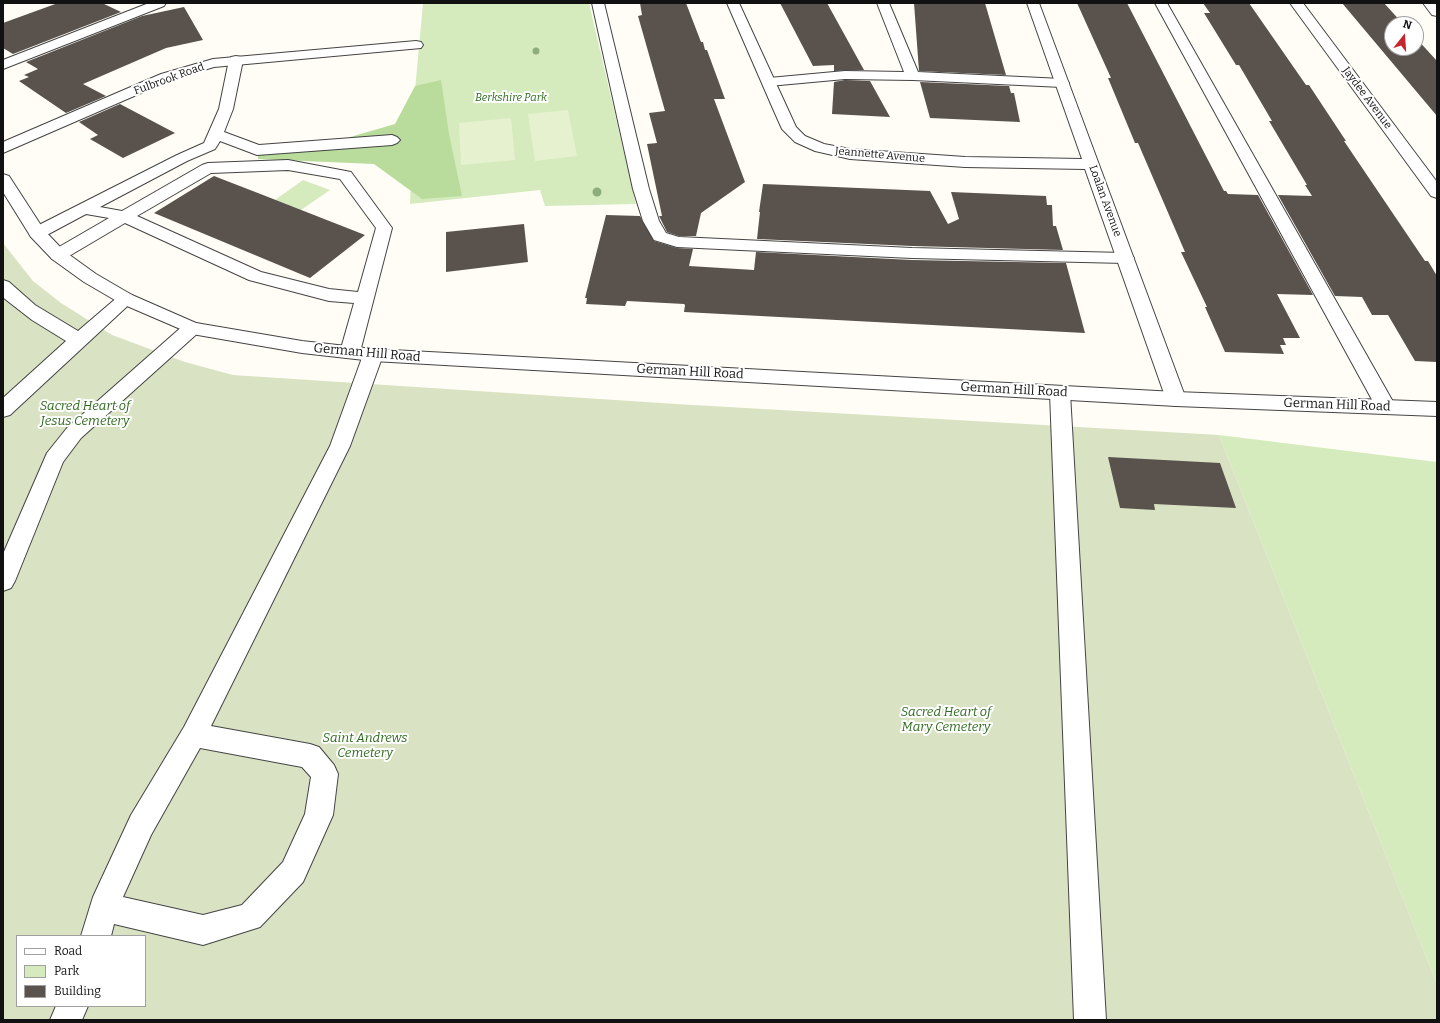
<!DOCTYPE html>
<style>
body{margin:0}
#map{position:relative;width:1440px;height:1023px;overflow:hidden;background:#fffdf5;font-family:Bitter,serif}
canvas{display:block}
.frame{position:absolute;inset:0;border:4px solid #111;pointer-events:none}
.legend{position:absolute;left:16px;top:935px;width:130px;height:72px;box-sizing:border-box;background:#fff;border:1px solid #a0a0a0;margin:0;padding:5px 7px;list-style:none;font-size:12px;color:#111}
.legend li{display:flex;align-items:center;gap:8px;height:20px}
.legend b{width:20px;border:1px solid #a0a0a0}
.north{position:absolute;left:1384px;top:16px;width:40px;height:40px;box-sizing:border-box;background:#fff;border:1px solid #a0a0a0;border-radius:50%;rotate:17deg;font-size:11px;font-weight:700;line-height:16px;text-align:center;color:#111}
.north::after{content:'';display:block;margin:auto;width:14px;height:18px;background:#c4262e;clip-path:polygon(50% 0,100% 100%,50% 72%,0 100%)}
</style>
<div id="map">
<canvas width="1440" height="1023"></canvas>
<div class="frame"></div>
<ul class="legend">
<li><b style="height:5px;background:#fff"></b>Road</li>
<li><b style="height:11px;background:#d5ebbd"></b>Park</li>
<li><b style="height:11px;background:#5a524d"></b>Building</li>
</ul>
<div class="north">N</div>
</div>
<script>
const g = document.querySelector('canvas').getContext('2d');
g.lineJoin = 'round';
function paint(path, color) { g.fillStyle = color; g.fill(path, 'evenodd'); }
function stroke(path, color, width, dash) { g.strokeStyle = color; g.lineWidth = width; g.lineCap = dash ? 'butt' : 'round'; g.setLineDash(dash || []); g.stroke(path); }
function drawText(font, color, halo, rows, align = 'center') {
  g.font = font + ' Bitter,serif'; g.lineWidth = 4; g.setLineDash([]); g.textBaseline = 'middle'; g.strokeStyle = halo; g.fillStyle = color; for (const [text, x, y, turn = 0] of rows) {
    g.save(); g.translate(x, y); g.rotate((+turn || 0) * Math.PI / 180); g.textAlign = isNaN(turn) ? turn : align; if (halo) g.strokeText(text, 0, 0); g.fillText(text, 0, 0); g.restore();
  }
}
const green = new Path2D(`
 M423,3H589L636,204L545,206L540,190L410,204L415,90Z
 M303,180L330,190L301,210L275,200Z
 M1219,435L1437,462V984Z`);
const forest = new Path2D(`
 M441,80L449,134L462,196L422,199L374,164L258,159V148L340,140L395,124L415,86Z`);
const cemetery = new Path2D(`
 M3,243L33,281L61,303L112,335L185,362L233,375L676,404L1219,435L1437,984V1020H3ZM17,936H145V1006H17Z`);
const pitch = new Path2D(`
 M568,110L577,156L535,161L528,114Z
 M511,118L515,160L461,165L459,123Z`);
const building = new Path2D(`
 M58,3H102L121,12L13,54L3,48V23Z
 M640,3H686L701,42H703L705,50H707L725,99H714L745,182L701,213L696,236H679L667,232L659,216H662L647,144L657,143L649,113L665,111L638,16L642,15Z
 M780,3H827L864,70L834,71V65L813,66Z
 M914,3H985L1006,75L919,71Z
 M1077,3H1127L1224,191H1226L1228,194L1258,195L1313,295L1277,294L1300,338H1283L1286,345H1280L1284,354L1225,352L1205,307H1207L1181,252H1185L1138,143H1135L1108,78H1111Z
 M1203,3H1249L1306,85H1309L1346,141H1344L1425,261H1428L1437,276V362L1415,361L1388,315H1372L1362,297L1335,296L1278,195L1312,196L1305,185H1307L1269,121H1272L1239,65H1236L1204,13H1210Z
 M1342,3H1384L1403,24H1392V48H1416V38L1437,61V116Z
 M184,7L203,40L166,48L83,84L106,96L66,113L19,81L29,77L24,75L38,69L26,62L142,16Z
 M845,80L870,81L890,117L832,114L834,82Z
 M920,82L1009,86L1011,93H1014L1020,122L930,118Z
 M120,104L175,133L123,158L90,139L98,135L79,122Z
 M214,176L263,195L365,235L310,278L154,213Z
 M763,184L930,191L948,224L959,219L951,192L1046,196L1047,205H1052L1053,226H1056L1063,250L912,246L757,239L760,212H759Z
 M606,215L640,216L654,241L677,248L693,249L689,266L754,270L756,252L912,260L1066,263L1085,333L684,312L685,305L684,304L627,301L625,306L586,304L587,298H585Z
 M524,224L528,262L446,272V232Z
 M1108,457L1220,463L1236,508L1154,504L1155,510L1120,508Z`);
const service = new Path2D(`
 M149,3H166L164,6L3,69V60Z
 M592,3H604L649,189L659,221L666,233L679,237L912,248L1125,253L1131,254L1134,258L1131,262L1125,263L912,258L677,247L654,240L643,221L633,189Z
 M877,3H889L918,72L1062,79L1067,80L1069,83L1067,86L1062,87L913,80L845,79L769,86L764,85L762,82L764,79L769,78L845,71L904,72Z
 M1155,3H1167L1396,407L1393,412L1386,414L1379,412L1376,407Z
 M1423,3H1436L1437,16L1432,15Z
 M236,56L241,57L243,60L233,109L224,132L259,145L392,135L397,137L400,140L397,143L392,145L257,155L220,141L215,149L187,161L100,207L122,211L202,165L208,163L288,160L351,172L392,228L360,352L357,357L350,358L343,357L340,352L354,303L329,301L249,280L125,223L64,259L58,260L52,259L49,255L52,251L109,218L86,214L43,237L37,238L31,237L29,233L31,229L177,155L204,143L219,109L229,60L231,57ZM288,170L340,179L376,228L358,292L329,289L261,272L137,216L211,173Z
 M3,280L9,282L35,305L78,331L120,295L126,293L132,295L135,299L10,415L3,417V398L66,341L32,320L5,299L3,297Z
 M192,322L199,324L201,328L199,332L81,438L63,462L15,581L11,588L3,591V554L47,453L67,428L185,324Z
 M373,349L380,350L383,355L350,446L211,726L310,744L319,747L334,765L338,774L333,815L303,882L260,927L203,945L114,924L111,936H81L93,897L131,815L184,727L330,446L363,355L366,350ZM200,748L302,767L311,777L305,814L283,862L242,905L203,915L123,897L151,835Z
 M1060,386L1067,388L1070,393L1106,1020H1074L1050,393L1053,388Z
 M56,1006H88L82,1020H50Z`);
const minor = new Path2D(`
 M727,3H739L796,127L805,136L824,144L850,149L965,157L1082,159L1027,3H1039L1186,399L1183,404L1176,406L1169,404L1166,399L1085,169L965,167L850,159L815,151L795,142L782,129L774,111Z
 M1290,3H1303L1437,182V198L1431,196Z
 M416,41L421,42L423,45L421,48L214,67L171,80L3,153V142L161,74L213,59Z`);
const tertiary = new Path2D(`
 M3,174L9,176L44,230L64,251L96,274L132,295L196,323L302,341L373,349L1176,392L1437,402V416L1176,406L373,361L302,353L192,334L120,303L84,282L52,259L31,237L3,192Z`);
const trees = [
 [536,51,3.5],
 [597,192,4.5]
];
const farStreetnames = [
 ["Fulbrook Road",169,79,-20],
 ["Jaydee Avenue",1367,98,53],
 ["Jeannette Avenue",880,155,5],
 ["Loalan Avenue",1105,201,70]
];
const farParknames = [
 ["Berkshire Park",511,98]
];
const streetNames = [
 ["German Hill Road",367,353,5],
 ["German Hill Road",690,372,3],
 ["German Hill Road",1014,390,3],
 ["German Hill Road",1337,405,2]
];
const parkNames = [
 ["Sacred Heart of",85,406],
 ["Jesus Cemetery",85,421],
 ["Sacred Heart of",946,712],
 ["Mary Cemetery",946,727],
 ["Saint Andrews",365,738],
 ["Cemetery",365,753]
];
paint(green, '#d5ebbd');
paint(forest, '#b9dc9c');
paint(cemetery, '#d9e3c4');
paint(pitch, '#e6f2cf');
paint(building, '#5a524d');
stroke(service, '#444', 2);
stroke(minor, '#444', 2);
stroke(tertiary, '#444', 2);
paint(service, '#fff');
paint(minor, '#fff');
paint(tertiary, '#fff');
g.fillStyle = '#8dad7f';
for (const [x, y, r] of trees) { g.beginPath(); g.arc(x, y, r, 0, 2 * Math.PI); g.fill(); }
drawText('11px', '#111', '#fff', farStreetnames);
drawText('italic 11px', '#2f6b1f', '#fff', farParknames);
drawText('13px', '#111', '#fff', streetNames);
drawText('italic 13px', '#2f6b1f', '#fff', parkNames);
</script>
